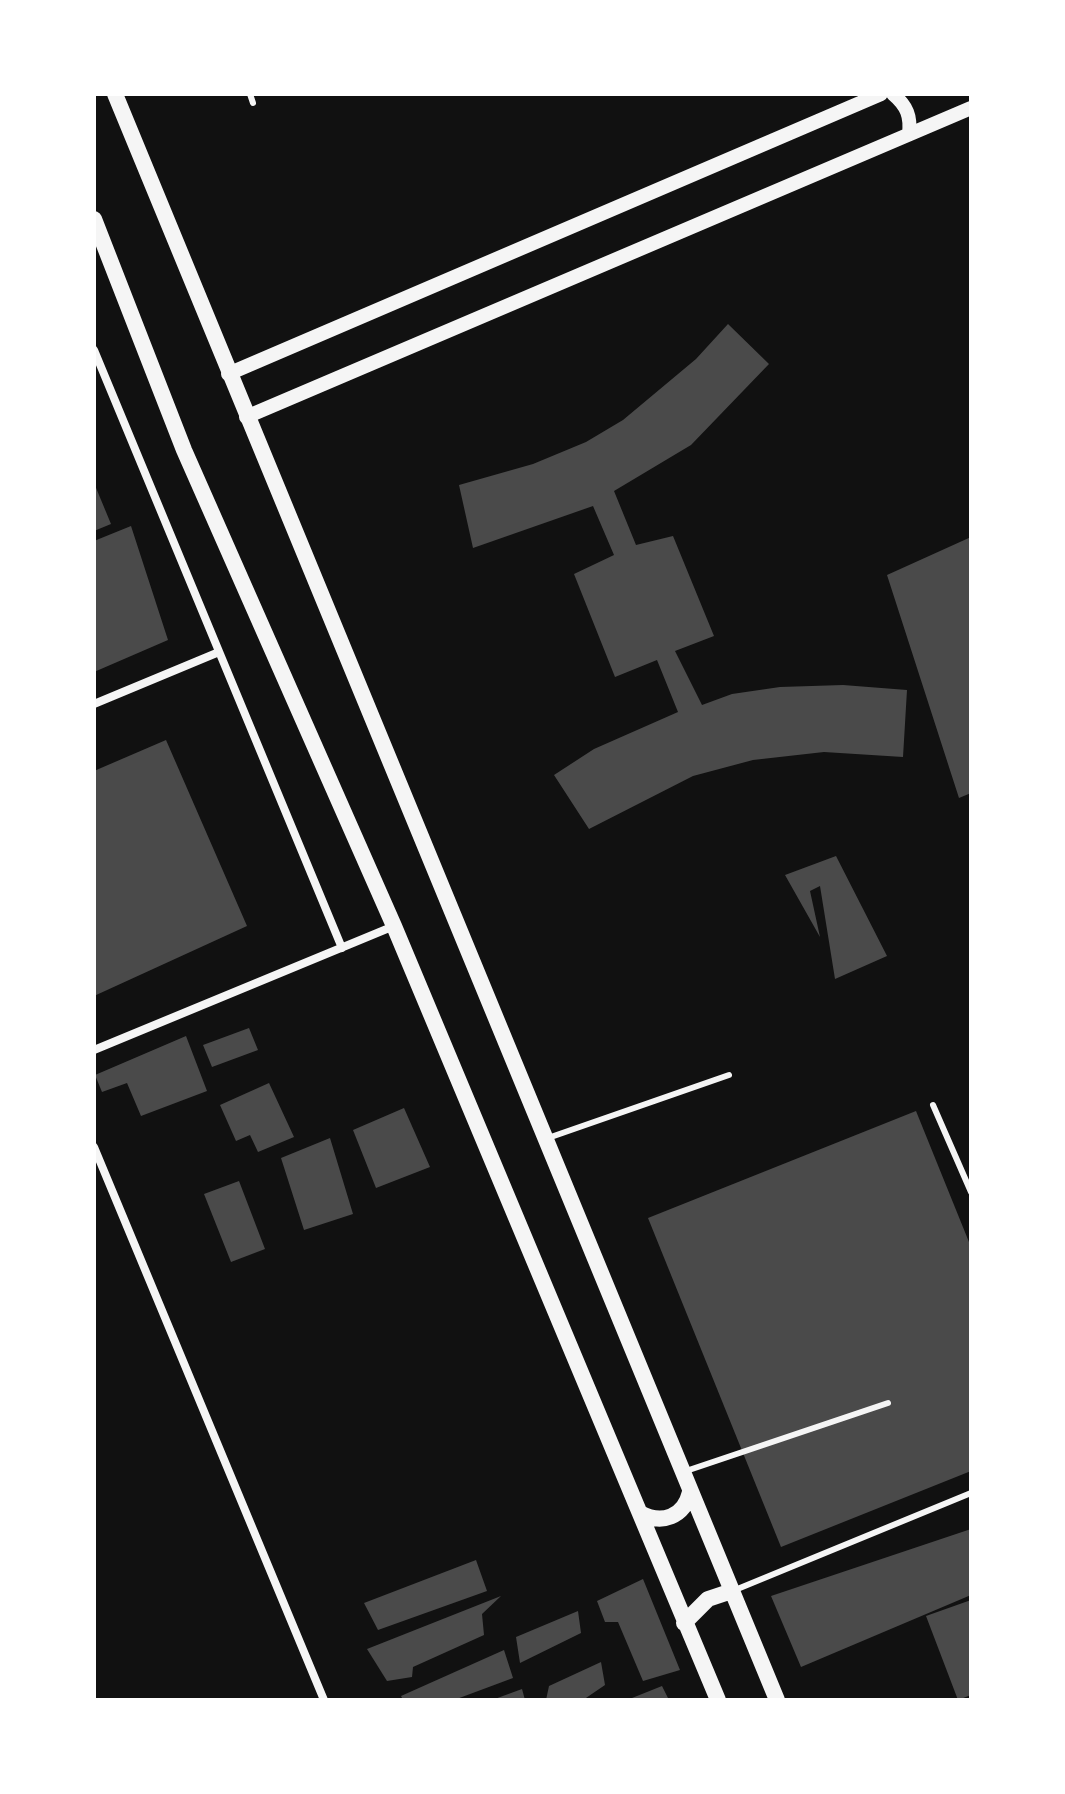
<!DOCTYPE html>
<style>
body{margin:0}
#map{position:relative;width:1065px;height:1794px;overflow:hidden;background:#111;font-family:"Golos Text",sans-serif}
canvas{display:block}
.frame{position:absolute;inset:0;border:96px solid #fff;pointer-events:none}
</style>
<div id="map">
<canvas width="1065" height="1794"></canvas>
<div class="frame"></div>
</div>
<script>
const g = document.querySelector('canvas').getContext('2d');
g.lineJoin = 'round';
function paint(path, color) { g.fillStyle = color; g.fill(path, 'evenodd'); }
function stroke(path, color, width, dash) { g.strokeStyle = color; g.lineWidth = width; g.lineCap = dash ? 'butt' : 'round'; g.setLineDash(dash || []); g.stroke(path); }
const building = new Path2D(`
 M728,324L769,364L691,445L614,491L636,545L673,536L714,636L675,651L702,705L732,694L780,687L843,685L907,690L903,757L824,752L753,760L693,776L589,829L554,775L594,749L678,712L657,660L615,677L574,574L614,555L593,506L473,548L459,485L533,464L586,442L623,420L696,359Z
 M94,483L111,524L94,531Z
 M131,526L168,640L94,672V541Z
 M971,537V793L959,798L887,575Z
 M166,740L247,926L94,996V771Z
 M836,856L887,956L835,979L820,886L810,891L820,937L785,875Z
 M249,1028L258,1050L212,1067L203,1045Z
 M186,1036L207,1091L141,1116L127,1083L102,1092L95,1075Z
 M269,1083L294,1137L258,1152L250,1135L236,1141L220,1105Z
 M404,1108L430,1167L376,1188L353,1130Z
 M916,1111L971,1247V1471L781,1547L648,1218Z
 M330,1138L353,1214L304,1230L281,1158Z
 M239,1181L265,1249L231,1262L204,1194Z
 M971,1529V1595L801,1667L771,1596Z
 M476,1560L487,1591L378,1630L364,1603Z
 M643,1579L680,1670L643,1681L618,1622H605L597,1601Z
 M501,1596L482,1614L484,1635L413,1667L412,1677L387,1681L367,1649Z
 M971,1600V1695L958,1700L926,1616Z
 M578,1611L581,1633L520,1663L516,1637Z
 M504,1650L513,1678L454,1700H403L401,1696Z
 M601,1662L605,1685L583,1700H546L549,1686Z
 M662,1686L669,1700H627Z
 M522,1689L525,1700H492Z`);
const service = new Path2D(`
 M250,94L253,103
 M933,1105L971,1192
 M548,1138L729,1075
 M686,1471L888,1403
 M735,1590L971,1493`);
const minor = new Path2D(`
 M94,350L342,948
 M94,704L219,652
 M94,1050L394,926
 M94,1147L324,1700`);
const tertiary = new Path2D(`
 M893,94C907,106 911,116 909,134
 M228,374L881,94
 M246,417L971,108`);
const secondary = new Path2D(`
 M115,94L777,1700
 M94,219L184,450L394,926L718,1700
 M640,1513C662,1525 684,1517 690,1492
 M684,1623L708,1599L732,1591`);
paint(building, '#4a4a4a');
stroke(service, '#f5f5f5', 6);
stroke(minor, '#f5f5f5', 8);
stroke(tertiary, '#f5f5f5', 14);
stroke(secondary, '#f5f5f5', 16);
</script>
